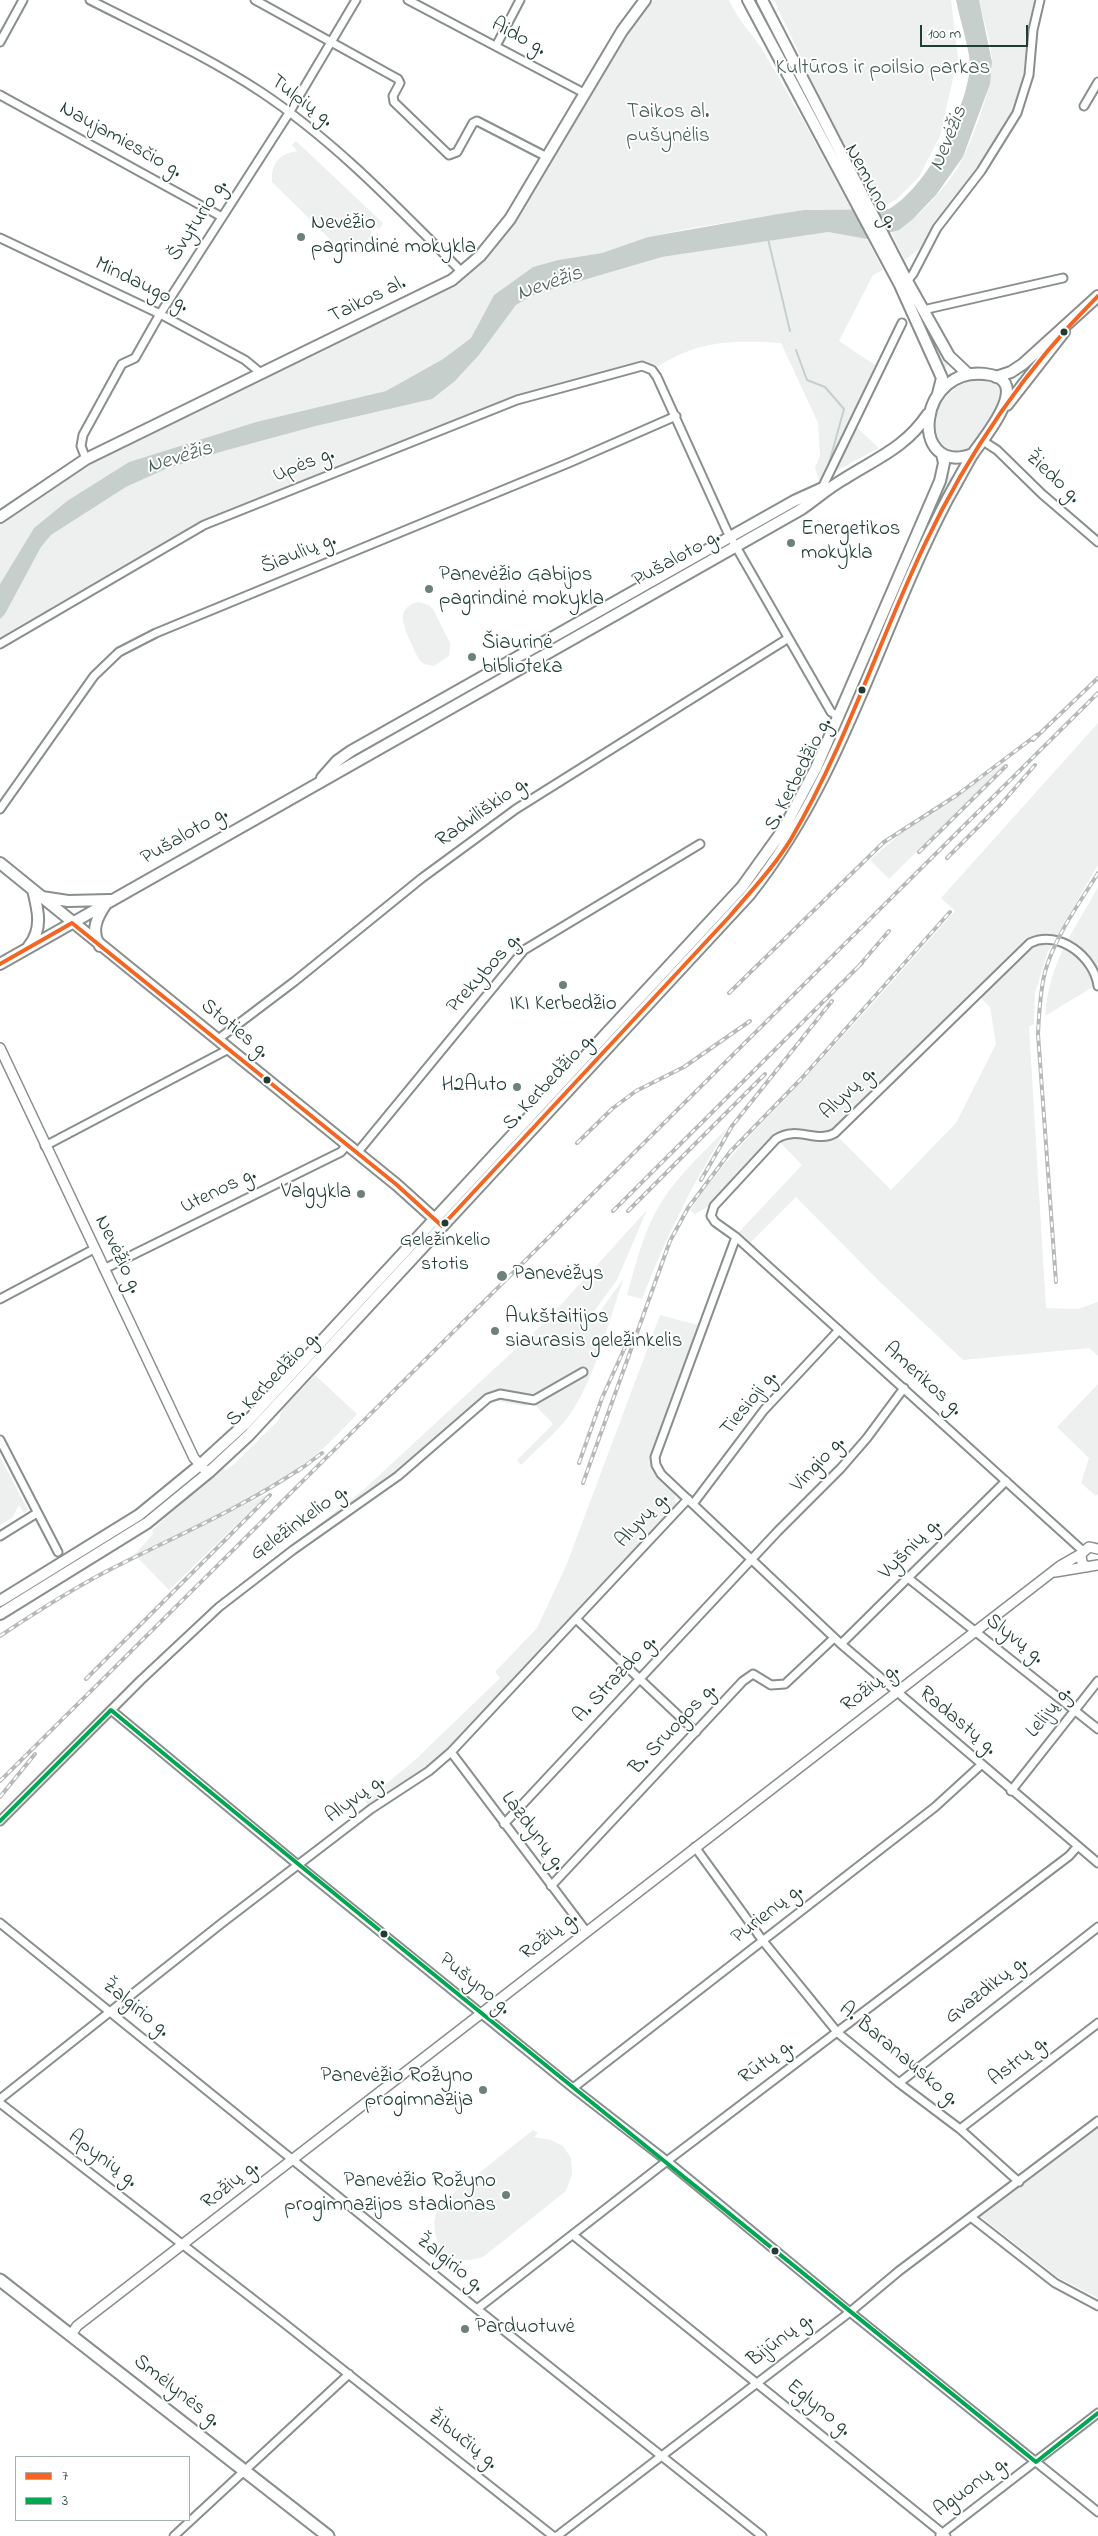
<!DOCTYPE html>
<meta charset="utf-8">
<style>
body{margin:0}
#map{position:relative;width:1098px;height:2536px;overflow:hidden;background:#fff;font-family:"Indie Flower",sans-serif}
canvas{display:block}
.legend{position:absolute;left:15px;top:2456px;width:175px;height:65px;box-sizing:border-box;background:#fff;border:1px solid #a5b1ae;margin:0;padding:6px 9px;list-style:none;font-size:15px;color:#1f3d34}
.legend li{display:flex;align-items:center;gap:10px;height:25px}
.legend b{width:25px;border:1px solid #a5b1ae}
.scale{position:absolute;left:920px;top:25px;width:108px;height:22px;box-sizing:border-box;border:2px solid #1f3d34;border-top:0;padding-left:6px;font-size:15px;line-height:18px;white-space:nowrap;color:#1f3d34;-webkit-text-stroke:4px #fff;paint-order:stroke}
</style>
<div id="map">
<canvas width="1098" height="2536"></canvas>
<ul class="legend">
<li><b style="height:6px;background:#f26522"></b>7</li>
<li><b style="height:6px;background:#00a651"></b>3</li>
</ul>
<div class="scale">100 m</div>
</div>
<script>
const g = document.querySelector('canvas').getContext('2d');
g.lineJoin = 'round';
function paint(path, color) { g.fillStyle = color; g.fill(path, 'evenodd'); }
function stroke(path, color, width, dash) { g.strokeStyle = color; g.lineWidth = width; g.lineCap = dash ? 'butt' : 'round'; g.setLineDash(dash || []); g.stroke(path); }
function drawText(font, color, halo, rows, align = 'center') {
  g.font = font + ' "Indie Flower",sans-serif'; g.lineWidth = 4; g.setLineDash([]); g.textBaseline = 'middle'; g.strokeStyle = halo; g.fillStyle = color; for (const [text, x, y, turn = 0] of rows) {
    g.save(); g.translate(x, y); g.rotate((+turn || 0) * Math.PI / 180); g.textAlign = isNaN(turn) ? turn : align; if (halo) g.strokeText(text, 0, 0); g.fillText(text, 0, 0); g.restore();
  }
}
const green = new Path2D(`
 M653,0H729C738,21 754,35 765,54C795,105 824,157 851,209L804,210L692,228L648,237L602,253L558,260L533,267L494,295L471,338L443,359L386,391L256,422L129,462L67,501L34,528L0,584V524L45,491L104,456L443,291C501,255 519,214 553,158C584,104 615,49 653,0Z
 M774,0H951L958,57L940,136L919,177L897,199L879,209L822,102Z
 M979,0H1038L1027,73L1015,110L978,170L934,227L923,246L905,260L891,233C916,223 953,180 964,156C975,131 991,91 992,64C992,44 983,20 979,0Z
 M296,141L383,223L379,229L373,224L370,237L358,250L340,249L272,182C271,163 279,154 297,151L292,145Z
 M828,232L867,239L883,270L873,275L839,341L875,365L850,421L879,448L819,480L815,467L820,456L818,423L781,343C729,340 698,340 652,370L642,366L517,400L204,525L0,644V619L5,614L41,547L51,535L126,487L168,468L224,451L316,426L386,410L455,381L479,355L516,305L533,295L662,257Z
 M916,306L950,364L944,368L916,310Z
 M977,380C1016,379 998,410 986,428C982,434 978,442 973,447C969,450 963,452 959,452C921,454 928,387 977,380Z
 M947,474L954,479L880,637Z
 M715,550L717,554L360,756L358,752Z
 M418,602L429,605L433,609L450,643L449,656L434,666C431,665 426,665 423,663C417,659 414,649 411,643C404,627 394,608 418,602Z
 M871,654L872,657L840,731L837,730Z
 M1098,723V865L1048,951L1035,993L1034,1024L1029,1027L1046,1308L1078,1309L1098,1302V1356L1089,1348L963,1360L879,1281L796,1197L749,1244L737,1234L802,1165L774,1136L711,1205L695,1214L690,1211C721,1162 763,1123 802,1081C854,1025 904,968 955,911L941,898ZM974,991L990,1007L996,1044L956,1123L891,1190L832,1131Z
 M1007,762L889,879L870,860L900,834Z
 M1098,887V984L1045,1016C1050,960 1072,934 1098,887Z
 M729,1126C694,1179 665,1239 642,1299L627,1295C636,1263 644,1229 662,1201C680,1173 706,1150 729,1126Z
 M647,1210L617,1280L587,1321L591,1324L624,1278C609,1320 598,1367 576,1405C563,1428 540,1446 521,1465L517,1460L553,1424L533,1403L525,1406L490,1400L395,1473L267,1564L361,1492L545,1322Z
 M660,1315L698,1325L653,1456L656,1473L674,1491L676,1505L450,1748L435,1761L369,1807L365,1801L415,1760L500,1678L495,1672L537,1628L566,1566Z
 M315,1375L357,1414C345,1427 332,1441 319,1452C264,1497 198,1524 134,1555L153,1534L152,1530L221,1468L227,1470L234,1464L279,1420L281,1411Z
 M1098,1384V1494L1096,1496L1081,1483L1089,1458L1057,1427Z
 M0,1457L28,1510L24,1513L19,1505L12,1518L0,1525Z
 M269,1493L169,1590L138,1558Z
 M1098,2125V2298L1057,2277L980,2216Z
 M533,2130L538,2133L534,2137L551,2140L563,2146L571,2158L572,2174L566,2191L483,2257C478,2258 472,2260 467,2260C437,2261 427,2226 440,2204Z`);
const water = new Path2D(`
 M956,0H979L992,62L990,84L963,157L936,195L913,219L899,230L867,239L828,232L662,257L533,295L516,305L479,355L455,381L432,399L316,426L224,451L168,468L126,487L51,535L41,547L5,614L0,619V584L34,528L67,501L129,462L256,422L386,391L443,359L471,338L494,295L533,267L558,260L602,253L648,237L778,214L804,210L889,209C927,187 966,111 970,67C971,54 959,16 956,0Z`);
const stream = new Path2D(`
 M768,239L790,331
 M796,350L807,380L825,387L844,409L827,471`);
const minor = new Path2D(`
 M90,0C147,29 208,57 261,92C336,142 398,208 462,272
 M255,0L398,79L400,83L393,96L394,102L449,155L457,152L473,123L477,121L547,157
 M408,0L584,93
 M0,42L23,0
 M496,46L520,0
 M0,95L222,217
 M1084,106L1098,82
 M0,238L160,314L245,360L262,374
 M907,281L913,274L937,228L981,171L1017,113L1029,75L1033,30L1040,0
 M923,310L1063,278
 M983,441L997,450L1042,494L1098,542
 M86,459L81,446L83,435L122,364L135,358L160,314L289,113L356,0
 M822,488L902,323
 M0,644L204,525L517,400L642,366L652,370L657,377L727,531L831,712L838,716
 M0,809L94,676L119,652L156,633L571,462L676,416
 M1098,986C1094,957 1059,929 1030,943L835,1133C817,1144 797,1125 776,1139L714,1206L711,1216L715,1222L736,1237L655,1457L656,1465L661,1474L841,1644L1098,1863
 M217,1040L295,981L422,878L516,809L787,639
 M45,1146L229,1049
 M357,1153L524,950L700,844
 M736,1237L1083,1551
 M104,1269L341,1152L347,1145
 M0,1299L94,1249
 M0,1440L58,1552
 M693,1504L764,1410L839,1330
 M0,1536L37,1513
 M908,1578L1098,1729
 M576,1619L696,1732
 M841,1644L1006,1481
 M111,1710L298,1865L573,2088L667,2161L850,2312L1098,2512
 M451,1752L586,1931
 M1011,1791L1098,1681
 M0,1821L141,1680L219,1607L293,1550L398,1476L488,1398L500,1394L534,1400L583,1372
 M504,1824L778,1531L841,1468L867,1438L904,1388
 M695,1847L763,1941L838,2033L899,2083L960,2129L1019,2182
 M551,1886L743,1681L753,1674L771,1685L785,1684L834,1638
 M0,1923L477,2309L762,2536
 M899,2083L1098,1927
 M573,2088L935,1807L981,1765
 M0,2099L222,1923L371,1809L429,1771L451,1752L688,1499
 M0,2103L280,2320L553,2536
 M960,2129L1098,2023
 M972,2218L1055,2283L1098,2306
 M573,2235L946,2536
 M477,2309L667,2161L1069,1856L1078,1846
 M940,2535L1098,2413
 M174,2536L349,2374
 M557,2536L850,2312L899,2271L1098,2121`);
const tertiary = new Path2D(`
 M0,1048L194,1458L205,1470
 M1087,1567L1082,1563L1081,1554L1089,1547L1098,1549
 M1055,1572L1098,1565
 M71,2335L77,2326L1060,1566L1081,1554`);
const secondary = new Path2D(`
 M748,0L900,285L942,378L938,394
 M762,0L907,281L949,356L968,374
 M996,377L1011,372L1023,364L1098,296
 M1007,405L1064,332
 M0,517L86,459L452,280L480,256L510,219L622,31L645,0
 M322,778L337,761L351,751L730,537L794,501L825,487
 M0,863L397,1185L438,1222
 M42,897L68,901L110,900
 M29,946C43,929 38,910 33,890
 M100,946C90,931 97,917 106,904
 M0,964L800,510C815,500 828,488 844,479C877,458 905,448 928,414
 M0,1601L139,1515L200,1465L245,1424L742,887L783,830L816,768L940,481L944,463L942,454
 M0,1614L147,1523L208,1473L249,1435L749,895C843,778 879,629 948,498C956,484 964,469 972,455C982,440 1032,383 991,375C916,360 907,479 973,454`);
const trunk = new Path2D(`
 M0,2280L328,2536`);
const rail = new Path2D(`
 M1033,740L1098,678
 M919,852L1006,766
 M947,858L1002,803L1035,765
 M858,967L889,931
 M729,993L884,842L957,795L1038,734
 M577,1143L613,1108L636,1091L684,1067L750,1021
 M701,1180L732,1126L832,1001
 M613,1211L862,963
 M628,1211L765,1074
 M1056,1282L1038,1034C1039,1014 1040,992 1045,972C1055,936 1079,904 1098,873
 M579,1463L602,1398L626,1345
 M298,1471L322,1453
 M583,1483L670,1241L688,1208L730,1152L801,1079L950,912
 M0,1636C36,1612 72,1589 111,1569C176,1536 242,1508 303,1467
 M86,1679L270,1495
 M0,1781L1098,693
 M0,1797L35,1754`);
const bus1 = new Path2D(`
 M0,964L72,923L397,1185L442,1226L730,916C751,891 774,867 791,839C845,747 878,643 924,546C967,455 1026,368 1098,296`);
const bus2 = new Path2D(`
 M0,1821L111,1710C417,1964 728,2211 1036,2462L1098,2413`);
const markers = [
 [301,237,5,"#6d817b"],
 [1064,332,4.5,"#1f3d34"],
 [791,543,5,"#6d817b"],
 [429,589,5,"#6d817b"],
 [472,657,5,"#6d817b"],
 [862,690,4.5,"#1f3d34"],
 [563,985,5,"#6d817b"],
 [267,1080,4.5,"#1f3d34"],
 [517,1087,5,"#6d817b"],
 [361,1194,5,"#6d817b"],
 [445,1223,4.5,"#1f3d34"],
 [502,1276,6,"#6d817b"],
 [495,1331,5,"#6d817b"],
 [384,1934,4.5,"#1f3d34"],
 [483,2090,5,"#6d817b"],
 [506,2195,5,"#6d817b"],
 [775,2251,4.5,"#1f3d34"],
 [465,2329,5,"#6d817b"]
];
const busNames = [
 ["Geležinkelio",445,1242],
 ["stotis",445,1266]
];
const streetNames = [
 ["Aido g.",518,38,28],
 ["Tulpių g.",301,102,37],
 ["Naujamiesčio g.",120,141,29],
 ["Nemuno g.",870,187,62],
 ["Švyturio g.",199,221,-57],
 ["Mindaugo g.",141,286,26],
 ["Taikos al.",368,301,-26],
 ["Upės g.",304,466,-22],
 ["Žiedo g.",1052,478,43],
 ["Šiaulių g.",299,555,-22],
 ["Pušaloto g.",677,560,-29],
 ["S. Kerbedžio g.",800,775,-63],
 ["Radviliškio g.",483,813,-35],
 ["Pušaloto g.",185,837,-30],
 ["Prekybos g.",485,974,-48],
 ["Stoties g.",234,1030,39],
 ["S. Kerbedžio g.",550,1083,-47],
 ["Alyvų g.",849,1094,-43],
 ["Utenos g.",219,1192,-26],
 ["Nevėžio g.",117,1255,64],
 ["S. Kerbedžio g.",274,1380,-46],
 ["Amerikos g.",922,1380,42],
 ["Tiesioji g.",750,1404,-51],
 ["Vingio g.",819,1465,-47],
 ["Alyvų g.",643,1521,-47],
 ["Geležinkelio g.",300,1524,-36],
 ["Vyšnių g.",911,1550,-45],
 ["Slyvų g.",1014,1640,38],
 ["A. Strazdo g.",616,1680,-47],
 ["Rožių g.",871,1689,-37],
 ["Lelijų g.",1050,1713,-51],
 ["Radastų g.",957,1722,40],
 ["B. Sruogos g.",674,1730,-47],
 ["Alyvų g.",356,1800,-36],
 ["Lazdynų g.",532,1832,53],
 ["Purienų g.",768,1915,-38],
 ["Rožių g.",550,1937,-38],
 ["Pušyno g.",474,1985,39],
 ["Gvazdikų g.",987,1991,-38],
 ["Žalgirio g.",135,2009,39],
 ["A. Baranausko g.",898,2055,40],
 ["Astrų g.",1019,2062,-38],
 ["Rūtų g.",767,2063,-36],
 ["Apynių g.",102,2160,37],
 ["Rožių g.",231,2186,-38],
 ["Žalgirio g.",449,2264,39],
 ["Bijūnų g.",781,2341,-37],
 ["Smėlynės g.",176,2392,38],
 ["Eglyno g.",818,2409,39],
 ["Žibučių g.",462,2441,38],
 ["Aguonų g.",972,2488,-37]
];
const parkNames = [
 ["Kultūros ir poilsio parkas",883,70],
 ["Taikos al.",668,114],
 ["pušynėlis",668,138]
];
const poiNames = [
 ["Nevėžio",311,225],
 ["pagrindinė mokykla",311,249],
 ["Energetikos",801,531],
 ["mokykla",801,555],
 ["Panevėžio Gabijos",439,577],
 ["pagrindinė mokykla",439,601],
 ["Šiaurinė",482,645],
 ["biblioteka",482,669],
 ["IKI Kerbedžio",563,1006,"center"],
 ["H2Auto",507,1087,"right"],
 ["Valgykla",351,1194,"right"],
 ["Panevėžys",513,1276],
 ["Aukštaitijos",505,1319],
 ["siaurasis geležinkelis",505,1343],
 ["Panevėžio Rožyno",473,2078,"right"],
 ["progimnazija",473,2102,"right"],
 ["Panevėžio Rožyno",496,2183,"right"],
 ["progimnazijos stadionas",496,2207,"right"],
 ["Parduotuvė",475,2329]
];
const waterNames = [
 ["Nevėžis",950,139,-68],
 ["Nevėžis",550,285,-19],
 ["Nevėžis",180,459,-17]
];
paint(green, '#edf0ef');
paint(water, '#c7cfcd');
stroke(stream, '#c7cfcd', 2);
stroke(minor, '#898f8d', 11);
stroke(tertiary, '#898f8d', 12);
stroke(secondary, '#898f8d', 14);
stroke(trunk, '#898f8d', 15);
stroke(minor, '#fff', 7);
stroke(tertiary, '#fff', 9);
stroke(secondary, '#fff', 10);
stroke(trunk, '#fff', 11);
stroke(rail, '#b6b9b8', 4);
stroke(rail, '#fff', 2, [5.5]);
stroke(bus1, '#f26522', 4);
stroke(bus2, '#00a651', 4);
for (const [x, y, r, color] of markers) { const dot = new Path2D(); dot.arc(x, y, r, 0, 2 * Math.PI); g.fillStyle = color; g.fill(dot); stroke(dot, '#fff', 2); }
drawText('20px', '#1f3d34', '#fff', busNames);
drawText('21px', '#1f3d34', '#fff', streetNames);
drawText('21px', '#455e57', '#fff', parkNames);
drawText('21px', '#1f3d34', '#fff', poiNames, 'left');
drawText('italic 22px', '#4a625b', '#fff', waterNames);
</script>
